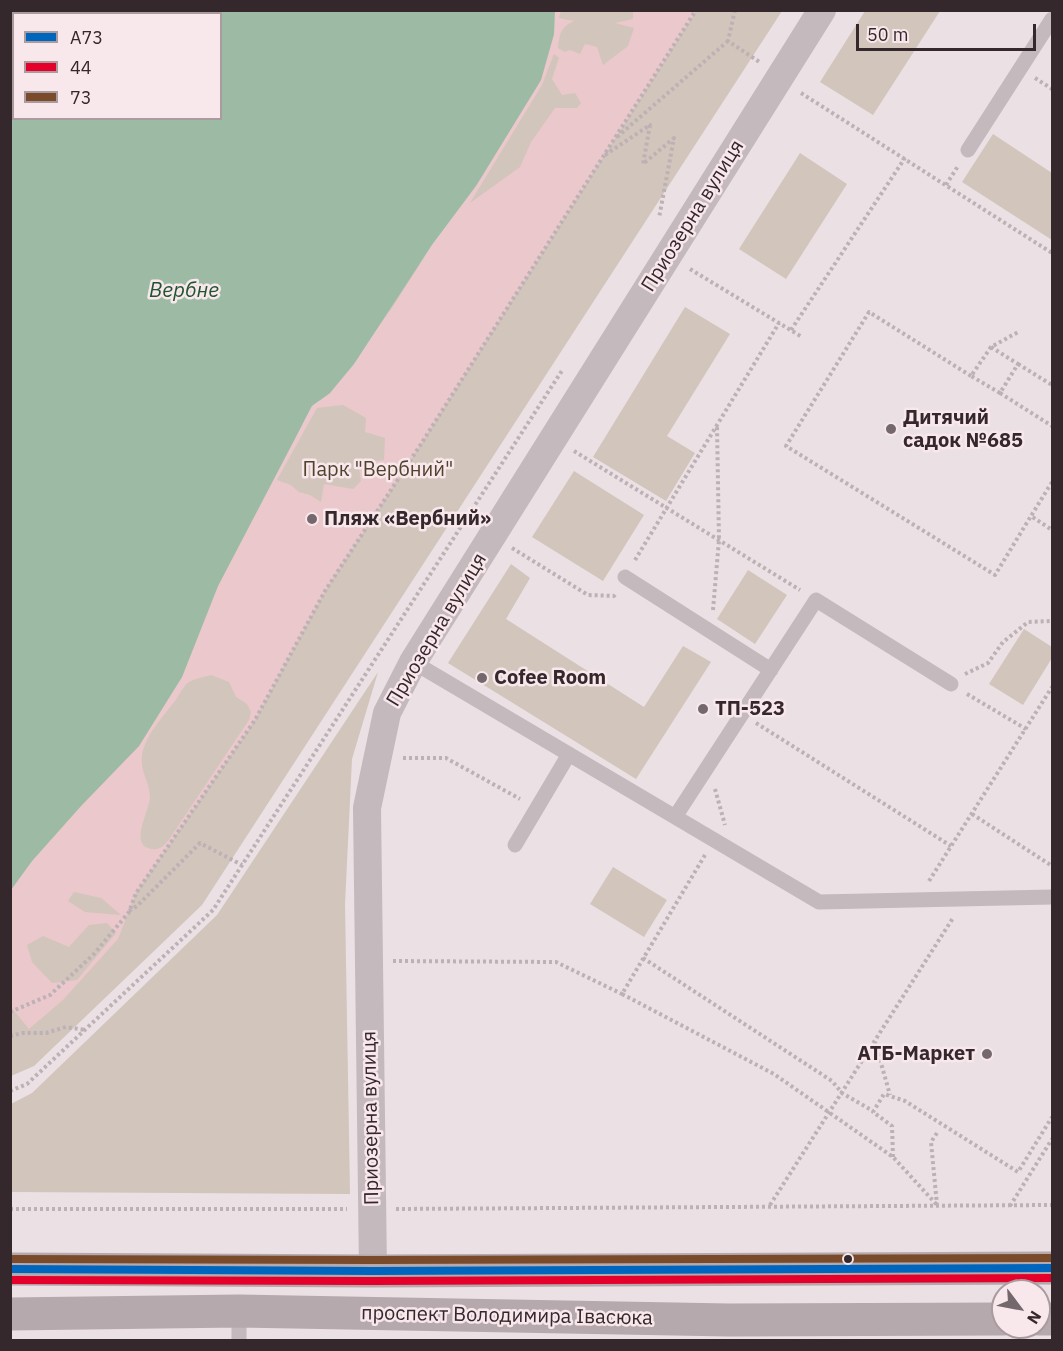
<!DOCTYPE html>
<meta charset="utf-8">
<style>
body{margin:0}
#map{position:relative;width:1063px;height:1351px;overflow:hidden;background:#ebe0e3;font-family:"IBM Plex Sans",sans-serif}
canvas{display:block}
.frame{position:absolute;inset:0;border:12px solid #34282d;pointer-events:none}
.legend{position:absolute;left:12px;top:12px;width:210px;height:108px;box-sizing:border-box;background:#f8e7eb;border:2px solid #aa9b9f;margin:0;padding:8px 10px;list-style:none;font-size:18px;color:#34282d}
.legend li{display:flex;align-items:center;gap:12px;height:30px}
.legend b{width:30px;border:2px solid #aa9b9f}
.north{position:absolute;left:991px;top:1279px;width:60px;height:60px;box-sizing:border-box;background:#f8e7eb;border:2px solid #aa9b9f;border-radius:50%;rotate:122deg;font-size:16px;font-weight:700;line-height:24px;text-align:center;color:#34282d}
.north::after{content:'';display:block;margin:auto;width:21px;height:27px;background:#74686d;clip-path:polygon(50% 0,100% 100%,50% 72%,0 100%)}
.scale{position:absolute;left:856px;top:24px;width:180px;height:27px;box-sizing:border-box;border:3px solid #34282d;border-top:0;padding-left:8px;font-size:18px;line-height:21px;white-space:nowrap;color:#34282d;-webkit-text-stroke:4px #f8e7eb;paint-order:stroke}
</style>
<div id="map">
<canvas width="1063" height="1351"></canvas>
<div class="frame"></div>
<ul class="legend">
<li><b style="height:8px;background:#0065bd"></b>А73</li>
<li><b style="height:8px;background:#e4002b"></b>44</li>
<li><b style="height:8px;background:#7a4b2a"></b>73</li>
</ul>
<div class="north">N</div>
<div class="scale">50 m</div>
</div>
<script>
const g = document.querySelector('canvas').getContext('2d');
g.lineJoin = 'round';
function paint(path, color) { g.fillStyle = color; g.fill(path, 'evenodd'); }
function stroke(path, color, width, dash) { g.strokeStyle = color; g.lineWidth = width; g.lineCap = dash ? 'butt' : 'round'; g.setLineDash(dash || []); g.stroke(path); }
function drawText(font, color, halo, rows, align = 'center') {
  g.font = font + ' "IBM Plex Sans",sans-serif'; g.lineWidth = 5; g.setLineDash([]); g.textBaseline = 'middle'; g.strokeStyle = halo; g.fillStyle = color; for (const [text, x, y, turn = 0] of rows) {
    g.save(); g.translate(x, y); g.rotate((+turn || 0) * Math.PI / 180); g.textAlign = isNaN(turn) ? turn : align; if (halo) g.strokeText(text, 0, 0); g.fillText(text, 0, 0); g.restore();
  }
}
const green = new Path2D(`
 M555,11H782L202,905L34,1066L11,1076L10,890L301,426L476,186L554,34Z
 M865,11H940L873,115L820,82Z
 M993,134L1052,173V240L962,182Z
 M800,153L847,184L786,279L739,249Z
 M685,307L730,334L667,436L695,453L666,501L593,457Z
 M574,471L644,515L603,581L532,537Z
 M511,564L530,578L506,619L644,707L683,646L711,662L636,779L448,663Z
 M748,570L787,595L755,644L717,619Z
 M1024,629L1052,647V658L1023,705L989,684Z
 M378,672L352,759L345,904L350,1194L11,1192V1104L32,1093L217,915Z
 M613,867L667,900L644,937L590,904Z`);
const sand = new Path2D(`
 M658,10L696,11L421,444L325,591L255,720L136,893L118,939L63,1000L29,1029L11,1007L10,890L32,861L81,806L139,746L182,677L218,586L312,406L330,393L392,308L432,245L476,186L541,80L554,34L555,11H561L559,18L574,21C560,28 560,33 558,48L565,52L570,50L580,54L585,44L597,47L603,65L628,46L634,28L615,23L633,19V11ZM554,54L559,58L552,79L562,95L575,93L581,103L577,108H555L531,142L520,167L470,203L542,85ZM343,405L366,418L365,432L385,438L384,460L358,463L361,481L353,489L324,484L321,502L310,495L299,492L291,485L277,480L317,408ZM211,675L229,682L236,697L247,704L251,712L249,720L170,838C165,845 161,850 152,849C128,846 150,810 150,797C150,782 140,772 142,756C145,735 163,717 175,701C179,696 183,686 189,682C194,679 204,677 211,675ZM74,892L101,898L121,915L85,912L68,901ZM107,923L116,933L77,980L52,983L32,962L27,945L43,936L69,947L89,925Z`);
const water = new Path2D(`
 M11,10L555,11L554,34L541,80L476,186L432,245L354,364L330,393L312,406L218,586L182,677L139,746L81,806L32,861L11,890ZM14,14H220V118H14Z`);
const path = new Path2D(`
 M735,10L728,41L761,63
 M1035,78L1052,89
 M801,93L1052,253
 M617,137L728,41
 M605,155L650,125L643,164L674,138L659,218
 M946,185L958,166
 M690,269L802,337
 M791,330L905,158
 M991,347L1018,364L1000,393L971,376L991,347L1020,331
 M1018,364L1052,385
 M971,376L869,312L786,446L995,575L1031,516
 M1000,393L1052,426
 M574,451L800,590
 M1052,482L1031,516L1052,530
 M512,548L588,595L614,596L616,593
 M635,560L779,323
 M713,610L719,540L717,426
 M965,674L988,663L1003,642L1028,622L1052,621
 M967,694L1026,729
 M756,723L951,846
 M403,758H446L520,799
 M715,789L725,825
 M972,814L1052,866
 M705,855L622,994L774,1074L893,1157L937,1205
 M929,881L1052,687
 M129,911L137,906L200,843L242,865
 M643,958L832,1081L842,1093L873,1111
 M393,961L556,962L622,994
 M10,1012L50,995L94,954L129,912L136,893L255,720L325,591L421,444L696,10
 M10,1036L23,1033H46L66,1027L85,1030
 M875,1042L890,1095
 M10,1091L27,1084L213,910L563,369
 M937,1133L931,1142L937,1205
 M893,1157L892,1126L873,1112L884,1094L905,1101L1018,1172L1052,1117
 M770,1205L953,918
 M1010,1206L1052,1139
 M10,1209H347
 M396,1209L1052,1205`);
const service = new Path2D(`
 M968,150L1052,19
 M625,577L771,670
 M413,662L819,902L1052,897
 M675,817L816,600L951,684
 M515,845L569,754
 M239,1340V1311`);
const minor = new Path2D(`
 M373,1271L367,808L387,713L413,662L822,10`);
const secondary = new Path2D(`
 M10,1269L373,1271L1052,1268
 M10,1314L239,1311L729,1320L1003,1319
 M1039,1319H1052`);
const bus1 = new Path2D(`
 M10,1269L373,1271L1052,1268`);
const bus2 = new Path2D(`
 M10,1280L373,1281L1052,1278`);
const bus3 = new Path2D(`
 M10,1259L373,1260L1052,1258`);
const markers = [
 [891,429,6,"#74686d"],
 [312,519,6,"#74686d"],
 [482,678,6,"#74686d"],
 [703,709,6,"#74686d"],
 [987,1054,6,"#74686d"],
 [848,1259,5,"#34282d"]
];
const streetNames = [
 ["Приозерна вулиця",693,216,-58],
 ["Приозерна вулиця",437,630,-59],
 ["Приозерна вулиця",371,1118,-91],
 ["проспект Володимира Івасюка",507,1316,1]
];
const poiNames = [
 ["Дитячий",903,418],
 ["садок №685",903,441],
 ["Пляж «Вербний»",324,519],
 ["Cofee Room",494,678],
 ["ТП-523",715,709],
 ["АТБ-Маркет",975,1054,"right"]
];
const parkNames = [
 ["Парк \"Вербний\"",378,470]
];
const waterNames = [
 ["Вербне",184,291]
];
paint(green, '#d2c5bc');
paint(sand, '#eac8cc');
paint(water, '#9dbba4');
stroke(path, '#bdb1b5', 4, [3, 3]);
stroke(service, '#c4b9bd', 15);
stroke(minor, '#c4b9bd', 28);
stroke(secondary, '#b5a9ad', 33);
stroke(bus1, '#0065bd', 8);
stroke(bus2, '#e4002b', 8);
stroke(bus3, '#7a4b2a', 8);
for (const [x, y, r, color] of markers) { const dot = new Path2D(); dot.arc(x, y, r, 0, 2 * Math.PI); g.fillStyle = color; g.fill(dot); stroke(dot, '#f8e7eb', 2); }
drawText('20px', '#34282d', '#f8e7eb', streetNames);
drawText('bold 20px', '#34282d', '#f8e7eb', poiNames, 'left');
drawText('20px', '#51422d', '#f8e7eb', parkNames);
drawText('italic 21px', '#20532f', '#f8e7eb', waterNames);
</script>
